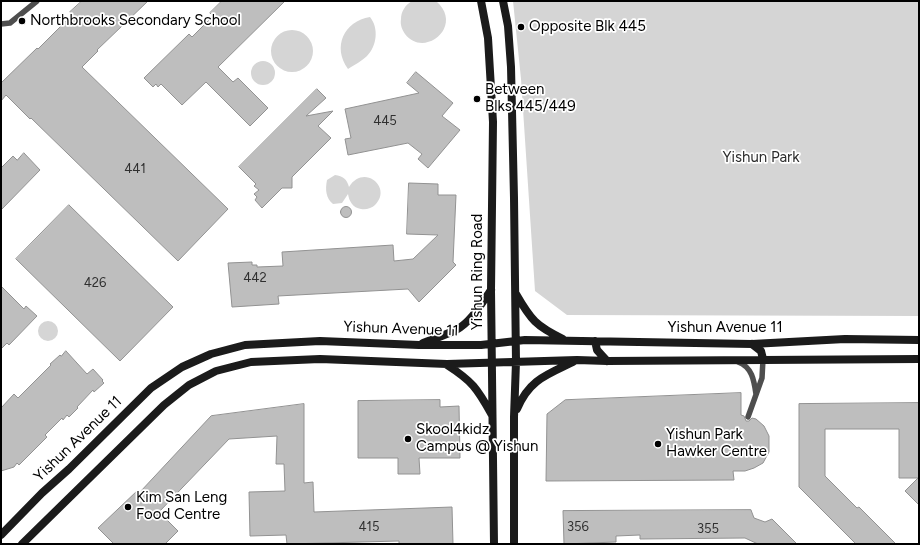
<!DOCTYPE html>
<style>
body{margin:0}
#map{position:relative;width:920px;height:545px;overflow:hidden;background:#fff;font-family:Figtree,sans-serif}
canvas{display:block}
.frame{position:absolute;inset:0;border:2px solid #000;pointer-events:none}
</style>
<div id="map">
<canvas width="920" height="545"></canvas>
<div class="frame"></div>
</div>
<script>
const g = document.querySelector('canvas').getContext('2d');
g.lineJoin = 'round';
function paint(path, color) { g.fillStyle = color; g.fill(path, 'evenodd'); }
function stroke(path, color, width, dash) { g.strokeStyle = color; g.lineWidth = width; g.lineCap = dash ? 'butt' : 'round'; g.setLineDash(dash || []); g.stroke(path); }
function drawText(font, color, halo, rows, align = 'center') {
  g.font = font + ' Figtree,sans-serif'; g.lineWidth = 3.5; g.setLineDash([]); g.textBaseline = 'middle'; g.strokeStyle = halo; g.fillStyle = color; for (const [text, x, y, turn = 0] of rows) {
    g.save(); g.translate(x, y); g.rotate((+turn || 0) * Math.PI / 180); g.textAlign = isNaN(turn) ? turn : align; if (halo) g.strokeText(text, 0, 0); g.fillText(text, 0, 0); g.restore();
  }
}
const green = new Path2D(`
 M412,1H436C465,26 424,59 405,34C402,29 400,25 401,19C401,12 405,5 412,1Z
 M513,1H919V316L567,315L535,291L521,79Z
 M370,17C379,28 377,46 367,56C362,61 354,65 348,69C332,47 344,21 370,17Z
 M271 51a21 21 0 1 1 42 0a21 21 0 1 1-42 0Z
 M251 73a12 12 0 1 1 24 0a12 12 0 1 1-24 0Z
 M335,175C343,176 347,179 349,187C364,163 393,188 375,205C372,208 366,210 361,209C353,208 349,201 348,194L342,203L333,204C326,198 325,190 327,180Z
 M38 331a10 10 0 1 1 20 0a10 10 0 1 1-20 0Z`);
const building = new Path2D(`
 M82,1H148L97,50L98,51L82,67L228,209L178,261L31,118L30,119L6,95L1,101V83L37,48L38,49L73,14L70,12Z
 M222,1H285L218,67L233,82L238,78L268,108L250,126L206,82L182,105L161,84L158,87L156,84L153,87L144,78L189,34L192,37L213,16L210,13Z
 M416,72L453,103L442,116L460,130L428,168L418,159L422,154L408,143L348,155L345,139L351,138L345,109L419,93L407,83Z
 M317,89L326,98L306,116L333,111L318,126L331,138L292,177V188H282L262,208L255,200L257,197L254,194L259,190L254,186L256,184L239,167Z
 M24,153L40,170L1,210V168L13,156L17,160Z
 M409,183L438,184V195H456L453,262L456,265L419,302L408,289L278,296L279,304L232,307L228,263L252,262V265H257V267L283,266L282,252L393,245L394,261L413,259L438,235L407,234Z
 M69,205L173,307L120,361L16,259Z
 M340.5 212a5.5 5.5 0 1 1 11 0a5.5 5.5 0 1 1-11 0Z
 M1,286L24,309L26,306L37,316L9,345L7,343L1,349Z
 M66,351L87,374L93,369L103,380L102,381L104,383L94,392L93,390L77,407L78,408L69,417L67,415L63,420L62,418L45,435L47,437L19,465L17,463L14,467L1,471V408L14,394L18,398L51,365L50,364L60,355L61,356Z
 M741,393V415L744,416L746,421H749L752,418L756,419L764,426L769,436V452L763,463L754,468L745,471H733L734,480L546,481L547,414L565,400Z
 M440,400V407L459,406L460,458H419L420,474H398V458H358V401Z
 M919,403V505L905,491L918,478H899V429H825V476L857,508L859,507L896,544H856L799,487V404Z
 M304,404V483L313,482L314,512L452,507L453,544H399V541L287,544L286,535L250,536L249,492L285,491L284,464H276L277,436L229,439L159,512L178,531L165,544H114L98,528L138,490L140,492L211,416Z
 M751,510L754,518L765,522L772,519L797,544H758L745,538L640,539V535L616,536V542L564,544L563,511Z`);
const lane = new Path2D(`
 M1,24L10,23L37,1
 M738,362C752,367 754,380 756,394
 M748,417L762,378L763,359`);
const secondary = new Path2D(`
 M481,1L488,38L493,122L491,290L494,544
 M503,1L508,26L511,67L514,198L516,362L514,417V544
 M516,294C531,320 536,326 563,339
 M595,341L597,350L607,361
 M423,343C434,339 445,335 456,330C471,322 481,304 491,290
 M752,344L761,351L763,359
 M447,365C472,381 477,388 492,415
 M517,409C529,380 546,375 573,362
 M1,535L42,493L69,469L151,388L182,367L211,354L245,345L320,341L419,345H481L525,340L752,344L845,339L919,340
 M22,544L164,405L189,385L216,371L251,362L320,359L447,364L577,360L607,361L919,359`);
const markers = [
 [22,21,4,"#000"],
 [521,27,4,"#000"],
 [477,99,4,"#000"],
 [408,439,4,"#000"],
 [658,444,4,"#000"],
 [128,507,4,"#000"]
];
const numberNames = [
 ["445",385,121],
 ["441",135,169],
 ["442",255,278],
 ["426",95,283],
 ["415",369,527],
 ["356",578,527],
 ["355",708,529]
];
const poiNames = [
 ["Northbrooks Secondary School",30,21],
 ["Opposite Blk 445",529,27],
 ["Between",485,90],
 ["Blks 445/449",485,107],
 ["Skool4kidz",416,430],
 ["Campus @ Yishun",416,447],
 ["Yishun Park",666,435],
 ["Hawker Centre",666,452],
 ["Kim San Leng",136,498],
 ["Food Centre",136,515]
];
const parkNames = [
 ["Yishun Park",761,158]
];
const streetNames = [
 ["Yishun Ring Road",478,272,-90],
 ["Yishun Avenue 11",725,328],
 ["Yishun Avenue 11",401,329,2],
 ["Yishun Avenue 11",78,439,-44]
];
paint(green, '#d5d5d5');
paint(building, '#bebebe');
stroke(building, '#929292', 1);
stroke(lane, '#4e4e4e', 5.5);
stroke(secondary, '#1b1b1b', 8);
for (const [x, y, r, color] of markers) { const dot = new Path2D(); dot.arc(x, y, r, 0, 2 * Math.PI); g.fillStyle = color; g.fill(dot); stroke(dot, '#fff', 1.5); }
drawText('13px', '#303030', null, numberNames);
drawText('15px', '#000', '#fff', poiNames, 'left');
drawText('15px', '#2c2c2c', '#fff', parkNames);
drawText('15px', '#000', '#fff', streetNames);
</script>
